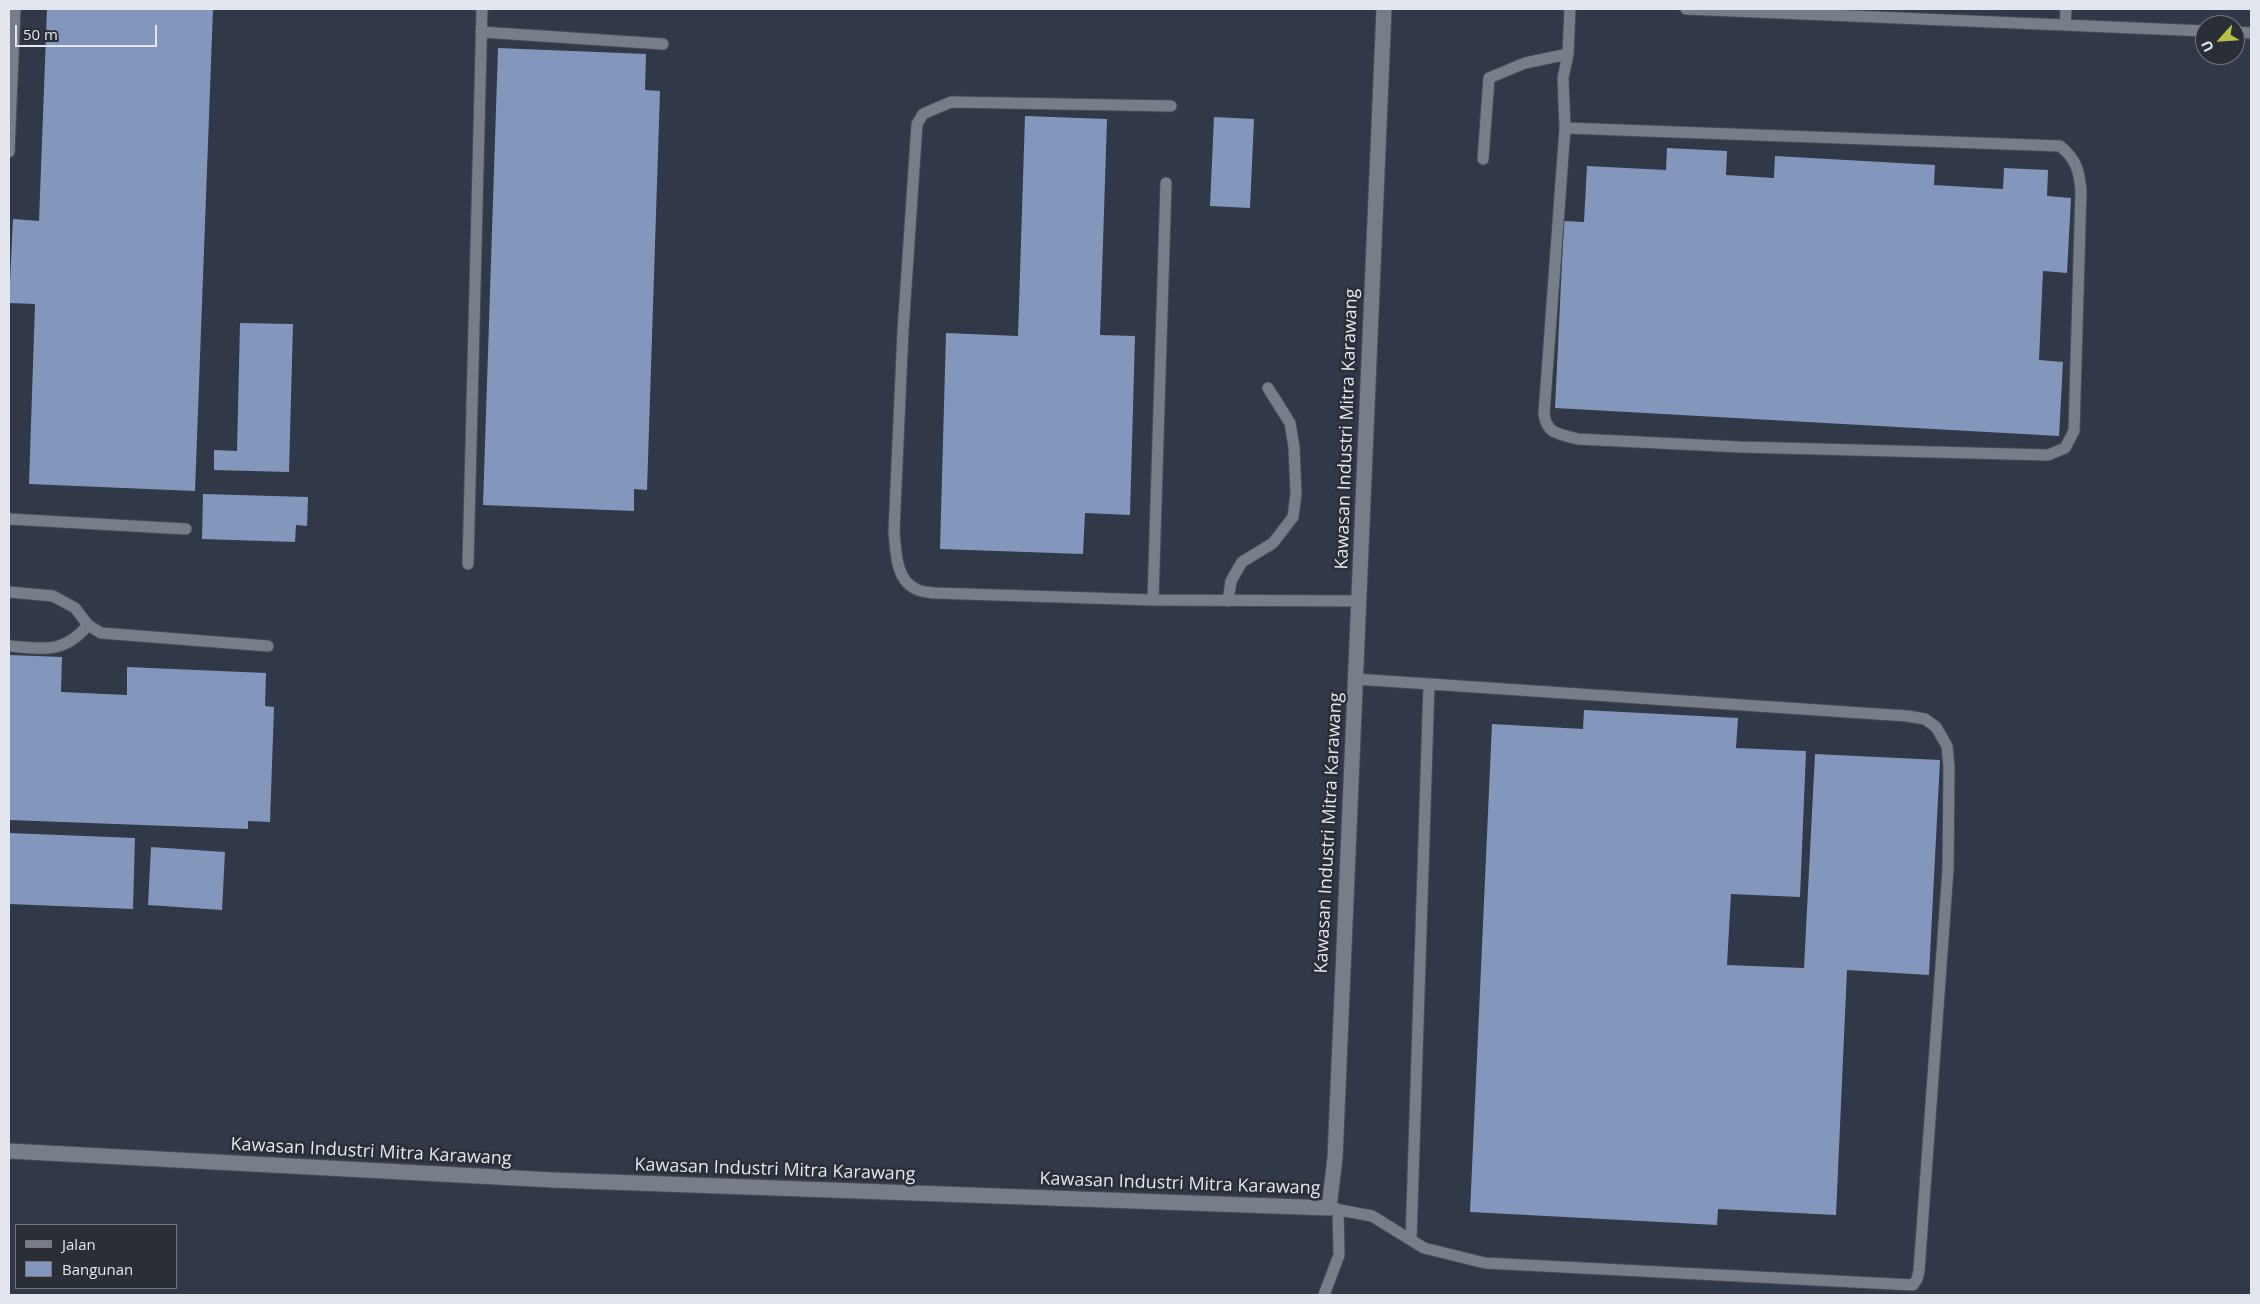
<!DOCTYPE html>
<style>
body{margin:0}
#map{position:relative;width:2260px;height:1304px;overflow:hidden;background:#292e37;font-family:"Open Sans",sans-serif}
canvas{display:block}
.frame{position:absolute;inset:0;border:10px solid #e3e6ec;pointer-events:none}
.legend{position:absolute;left:15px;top:1224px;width:162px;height:65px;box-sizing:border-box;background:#292e37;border:1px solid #73787f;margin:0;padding:6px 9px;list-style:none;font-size:15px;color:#e3e6ec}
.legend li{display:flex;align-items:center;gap:10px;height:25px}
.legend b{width:25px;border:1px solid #73787f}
.north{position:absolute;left:2195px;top:15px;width:50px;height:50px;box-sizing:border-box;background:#292e37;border:1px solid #73787f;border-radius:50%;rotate:244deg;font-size:14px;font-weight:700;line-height:20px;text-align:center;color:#e3e6ec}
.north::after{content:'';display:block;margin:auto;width:18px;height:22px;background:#b8c147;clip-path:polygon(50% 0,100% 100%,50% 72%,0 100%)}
.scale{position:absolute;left:15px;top:25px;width:142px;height:22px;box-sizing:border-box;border:2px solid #e3e6ec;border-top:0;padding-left:6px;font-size:15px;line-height:18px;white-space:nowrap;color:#e3e6ec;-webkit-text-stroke:4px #292e37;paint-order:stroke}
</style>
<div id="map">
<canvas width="2260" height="1304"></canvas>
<div class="frame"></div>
<ul class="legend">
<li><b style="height:6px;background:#787e89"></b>Jalan</li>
<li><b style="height:14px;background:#8397bc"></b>Bangunan</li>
</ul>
<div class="north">U</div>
<div class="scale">50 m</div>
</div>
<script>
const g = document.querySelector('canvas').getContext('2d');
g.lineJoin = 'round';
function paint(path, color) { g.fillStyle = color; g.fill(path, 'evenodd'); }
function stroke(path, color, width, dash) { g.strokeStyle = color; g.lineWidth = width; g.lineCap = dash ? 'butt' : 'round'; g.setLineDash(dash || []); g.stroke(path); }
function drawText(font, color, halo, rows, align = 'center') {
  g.font = font + ' "Open Sans",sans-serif'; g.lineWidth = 5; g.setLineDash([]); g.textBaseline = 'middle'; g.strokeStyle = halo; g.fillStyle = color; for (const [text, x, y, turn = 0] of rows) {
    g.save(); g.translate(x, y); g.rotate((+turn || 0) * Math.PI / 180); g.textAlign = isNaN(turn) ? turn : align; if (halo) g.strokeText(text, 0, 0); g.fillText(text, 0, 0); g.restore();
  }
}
const built = new Path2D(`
 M9,9H2251V1295H9ZM2205,25H2235V55H2205ZM16,1225H176V1288H16Z`);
const building = new Path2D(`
 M47,9H213L195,491L29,484L35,304L9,303L13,219L39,221Z
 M498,48L646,54L645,90L660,91L647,490L634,489V511L483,505Z
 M1025,116L1107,119L1100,335L1135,336L1130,515L1085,513L1083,554L940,549L946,333L1018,336Z
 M1214,117L1254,119L1250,208L1210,206Z
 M1667,148L1727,151L1726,175L1774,178L1775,156L1935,165L1934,185L2003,189L2004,168L2048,170L2047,196L2071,198L2067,273L2043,271L2039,360L2063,362L2059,436L1555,408L1564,221L1584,222L1587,166L1666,170Z
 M240,323L293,324L289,472L214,470V450L237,451Z
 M203,494L308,497L307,526L296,525L295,542L202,539Z
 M9,655L62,657L61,692L127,695V667L266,673L265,706L274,707L270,822L248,821V829L9,820Z
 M1584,710L1738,718L1736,748L1806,751L1800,897L1731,894L1727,965L1804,968L1815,754L1940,760L1929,975L1847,970L1836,1215L1718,1209L1717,1225L1470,1212L1492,724L1583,729Z
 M9,833L135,838L133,909L9,904Z
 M151,847L225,852L222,910L148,905Z`);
const lane = new Path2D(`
 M1686,9L2205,31
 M2065,25L2066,9
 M481,32L663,44
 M2235,32L2251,33
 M1171,106L951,102L923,114L917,124L903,331L894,531C896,551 895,581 918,590C923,592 929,592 934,593L1153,600L1359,601
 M1565,128L2060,146C2076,159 2079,170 2081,190L2074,431L2065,448L2048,455L1740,447L1578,439C1560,434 1547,435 1544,414L1565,128L1563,78L1568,54L1570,9
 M9,152L15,9
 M1483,159L1489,78L1525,63L1568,54
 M9,519L186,529
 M468,564L482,9
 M9,592L53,596L75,608L88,625L101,633L268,646
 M1153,600L1166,183
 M1228,601L1231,581L1242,562L1273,543L1293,517L1296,494L1294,447L1290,423L1268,388
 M9,646C43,649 64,654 88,625
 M1329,1208L1372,1216L1424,1248L1485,1263L1913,1285L1917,1279L1919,1271L1948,869L1949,767L1947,746L1936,727L1925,719L1907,716L1355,679
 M1411,1240L1429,684
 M1324,1295L1339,1255L1338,1209`);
const street = new Path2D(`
 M9,1151L553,1180L1329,1208L1335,1158L1384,9`);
const streetNames = [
 ["Kawasan Industri Mitra Karawang",1347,429,-88],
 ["Kawasan Industri Mitra Karawang",1329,833,-87],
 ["Kawasan Industri Mitra Karawang",371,1152,3],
 ["Kawasan Industri Mitra Karawang",775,1170,2],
 ["Kawasan Industri Mitra Karawang",1180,1184,2]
];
paint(built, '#313847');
paint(building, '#8397bc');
stroke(lane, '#484c54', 13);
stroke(street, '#484c54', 17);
stroke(lane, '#787e89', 11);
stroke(street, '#787e89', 15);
drawText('18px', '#e3e6ec', '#292e37', streetNames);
</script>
